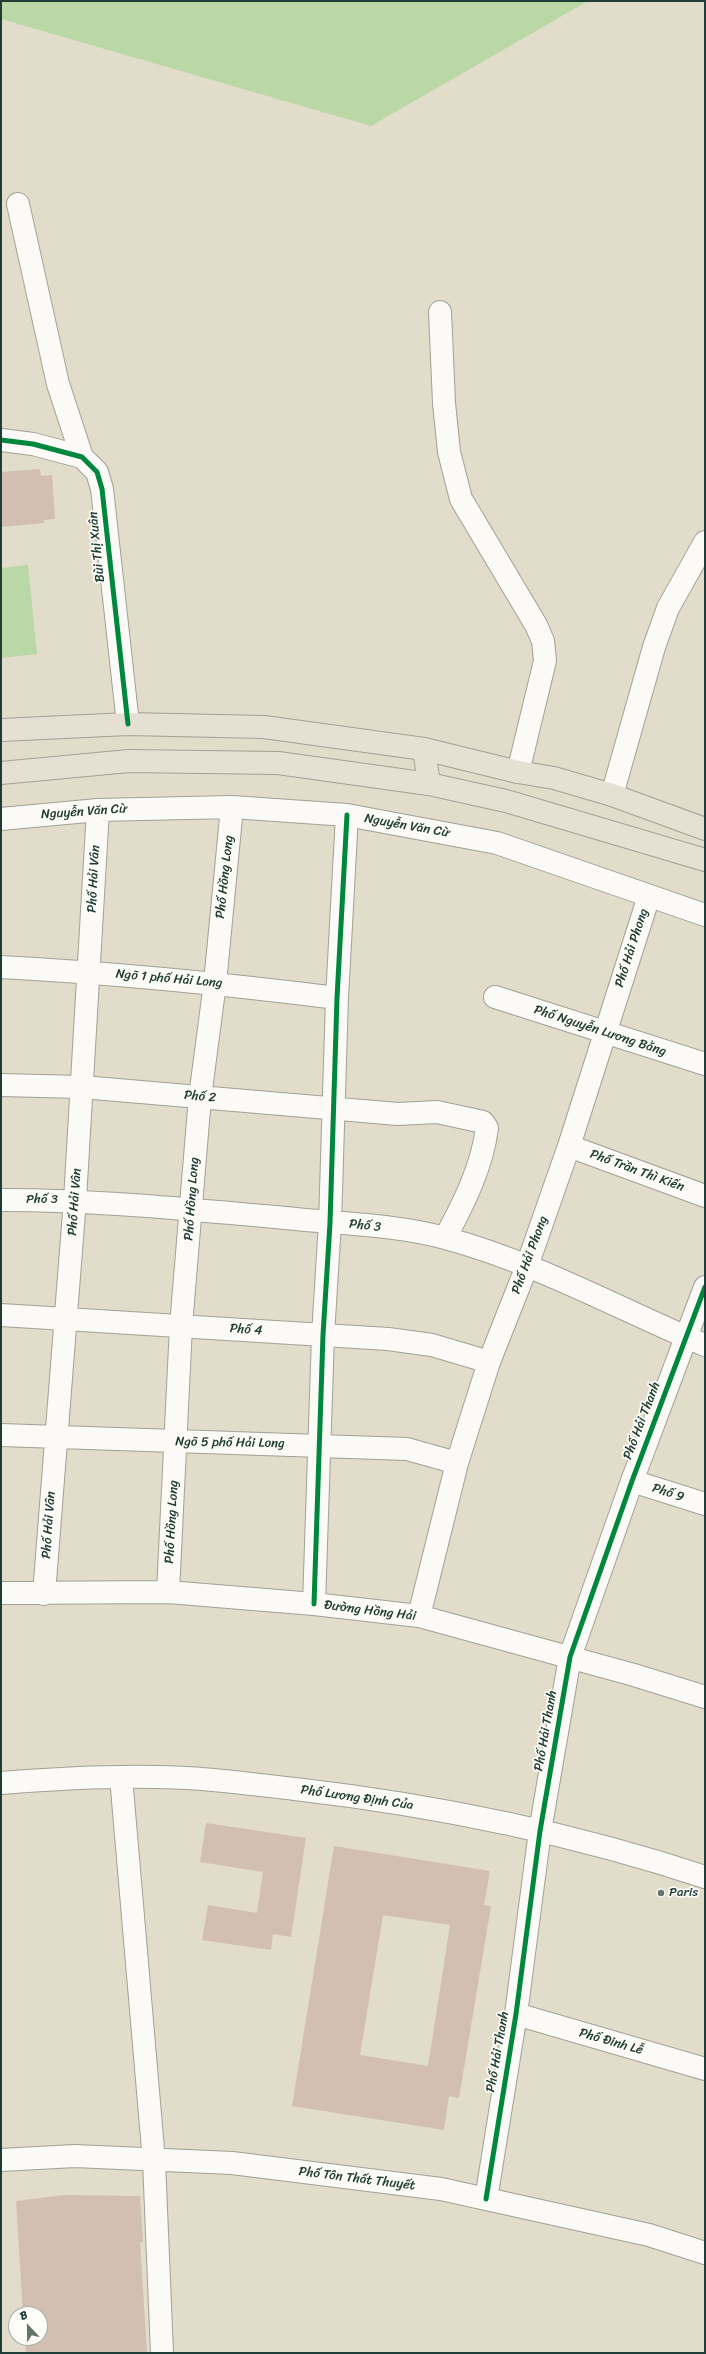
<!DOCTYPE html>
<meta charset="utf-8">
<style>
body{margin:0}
#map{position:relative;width:706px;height:2354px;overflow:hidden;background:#e2dcca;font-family:Sriracha,sans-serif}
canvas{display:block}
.frame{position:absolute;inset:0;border:2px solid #1f3d34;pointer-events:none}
.north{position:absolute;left:8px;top:2306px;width:40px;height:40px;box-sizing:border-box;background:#fdfcf7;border:1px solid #a4b0a9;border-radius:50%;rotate:338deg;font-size:11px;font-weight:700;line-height:16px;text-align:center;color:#1f3d34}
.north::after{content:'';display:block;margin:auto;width:14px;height:18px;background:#637568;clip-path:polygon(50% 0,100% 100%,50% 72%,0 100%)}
</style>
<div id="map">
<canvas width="706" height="2354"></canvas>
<div class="frame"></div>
<div class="north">B</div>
</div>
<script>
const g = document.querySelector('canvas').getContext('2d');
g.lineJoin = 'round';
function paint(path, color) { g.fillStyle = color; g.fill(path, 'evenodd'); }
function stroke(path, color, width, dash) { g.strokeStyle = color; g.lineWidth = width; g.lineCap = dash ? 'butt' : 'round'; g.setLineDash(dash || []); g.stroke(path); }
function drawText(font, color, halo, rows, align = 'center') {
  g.font = font + ' Sriracha,sans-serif'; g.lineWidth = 3.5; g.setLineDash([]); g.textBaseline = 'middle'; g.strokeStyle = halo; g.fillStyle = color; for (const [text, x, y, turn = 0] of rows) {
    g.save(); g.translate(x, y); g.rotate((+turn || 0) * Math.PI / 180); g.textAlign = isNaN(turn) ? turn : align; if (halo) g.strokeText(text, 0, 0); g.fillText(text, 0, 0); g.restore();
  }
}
const green = new Path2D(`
 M1,1H588L371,126L1,19Z
 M28,565L37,654L1,658V568Z`);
const building = new Path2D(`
 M40,469L41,476L52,475L55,519L44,520V523L1,527V472Z
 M206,1823L306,1838L291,1937L273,1934L271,1950L202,1940L208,1905L257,1913L263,1872L200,1862Z
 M334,1846L490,1871L484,1905L491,1906L459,2098L449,2096L444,2130L292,2106ZM383,1915L450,1925L428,2066L360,2055Z
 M64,2195L140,2196L143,2242H140L147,2353H26L25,2338H40V2314H23L16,2201Z`);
const minor = new Path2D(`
 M18,204L58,384L82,457
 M440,312L444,403L449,452L461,499L536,625L543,641L545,661L518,772
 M1,440L33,444L82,457L97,472L102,489L128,724
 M612,795L654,647L668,608L705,542
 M1,819L98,810L232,807L347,815L497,843L705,915
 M1,967C113,973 225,984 337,998
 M495,997L705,1064
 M1,1085L82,1087L398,1114L437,1112L483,1122L487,1128C482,1167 464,1203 445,1238
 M569,1146L705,1196
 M1,1200C100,1200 198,1210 296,1219C345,1224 397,1225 445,1238C535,1262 619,1309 705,1345
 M1,1315L388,1339L432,1345L489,1362
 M1,1435L407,1449L457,1463
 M632,1481L705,1504
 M168,1592L181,1326L200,1097L215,983L232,807
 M1,1593L168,1592L314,1604L419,1616L634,1675L705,1697
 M44,1594L75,1200L98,810
 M314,1604L323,1335L330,1223L337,998L347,815
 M419,1616L457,1463L489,1362L527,1266L569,1146L649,896
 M121,1777L154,2161L162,2353
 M1,1783C52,1779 104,1776 155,1777C202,1777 249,1784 295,1789C434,1805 572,1833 705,1877
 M516,2014L705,2069
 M1,2160L75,2156L232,2163L441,2189L649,2235L705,2253
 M486,2199L516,2014L540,1831L570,1657L632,1481L705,1287`);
const major = new Path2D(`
 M1,730L128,724L264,727L424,749L518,772L554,778L612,795L705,829
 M1,773L129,761L278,763L429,784L506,801L705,860`);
const highway = new Path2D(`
 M424,749L429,784`);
const cycleway = new Path2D(`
 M1,440L33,444L82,457L97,472L102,489L128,724
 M314,1604L323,1335L330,1223L337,998L347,815
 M486,2199L516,2014L540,1831L570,1657L632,1481L705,1287`);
const markers = [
 [661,1893,4,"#637568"]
];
const streetNames = [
 ["Bùi Thị Xuân",97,547,-96],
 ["Nguyễn Văn Cừ",84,812,-4],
 ["Nguyễn Văn Cừ",407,826,10],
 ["Phố Hồng Long",225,877,-84],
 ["Phố Hải Vân",94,879,-87],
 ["Phố Hải Phong",632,948,-72],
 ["Ngõ 1 phố Hải Long",169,979,5],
 ["Phố Nguyễn Lương Bằng",600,1031,18],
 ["Phố 2",200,1097,5],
 ["Phố Trần Thì Kiến",637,1171,20],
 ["Phố Hồng Long",192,1199,-86],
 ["Phố 3",42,1200],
 ["Phố Hải Vân",75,1202,-86],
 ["Phố 3",365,1226,6],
 ["Phố Hải Phong",530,1255,-70],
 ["Phố 4",246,1330,4],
 ["Phố Hải Thanh",642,1421,-69],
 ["Ngõ 5 phố Hải Long",230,1443,1],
 ["Phố 9",668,1493,18],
 ["Phố Hồng Long",172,1522,-87],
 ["Phố Hải Vân",49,1525,-86],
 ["Đường Hồng Hải",370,1611,7],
 ["Phố Hải Thanh",546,1731,-80],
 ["Phố Lương Định Của",357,1798,8],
 ["Phố Đinh Lễ",611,2042,16],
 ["Phố Hải Thanh",498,2052,-80],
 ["Phố Tôn Thất Thuyết",357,2179,7]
];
const poiNames = [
 ["Paris",669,1893]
];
paint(green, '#bad8a6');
paint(building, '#d2bfb2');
stroke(minor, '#a1a196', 24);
stroke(major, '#a1a196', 24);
stroke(highway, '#a1a196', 24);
stroke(minor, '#fbfaf7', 22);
stroke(major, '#e5e0d2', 22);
stroke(highway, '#e5e0d2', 22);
stroke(cycleway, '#00873e', 5);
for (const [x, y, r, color] of markers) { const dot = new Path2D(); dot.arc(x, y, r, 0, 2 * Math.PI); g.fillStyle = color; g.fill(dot); stroke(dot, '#fdfcf7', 1.5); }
drawText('13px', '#1f3d34', '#fdfcf7', streetNames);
drawText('13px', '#1f3d34', '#fdfcf7', poiNames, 'left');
</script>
